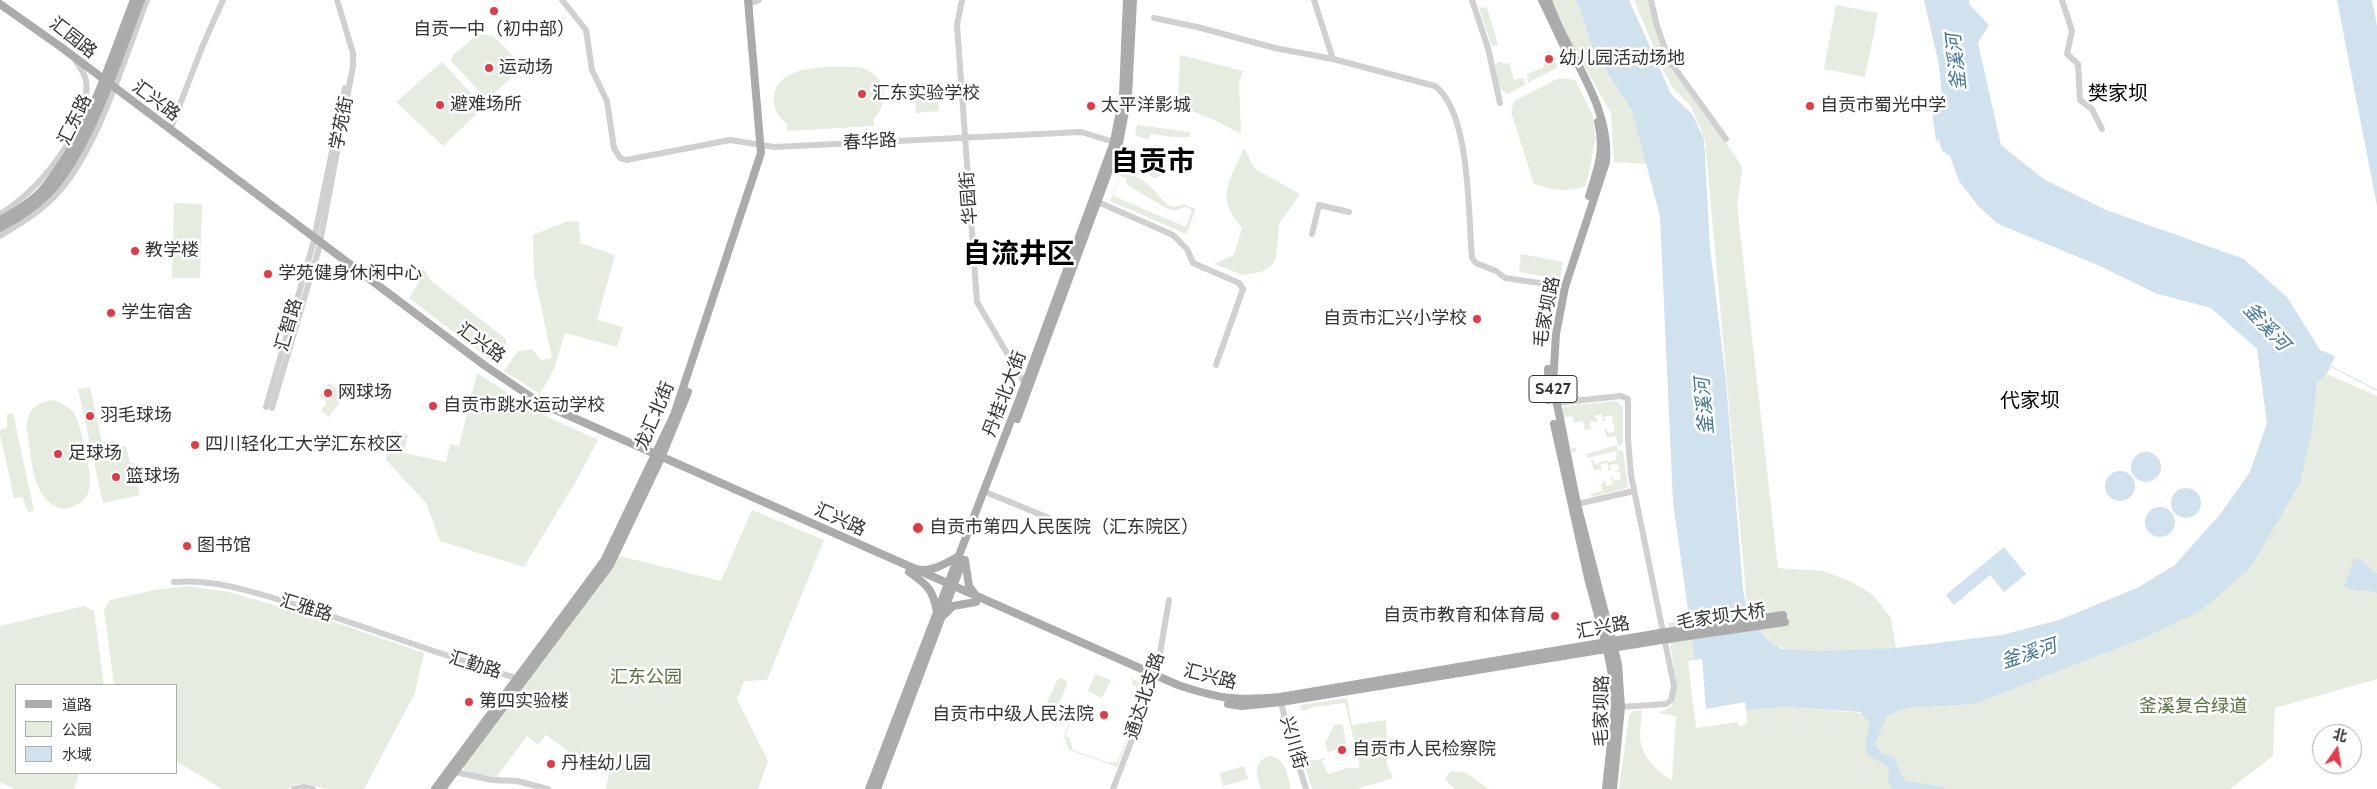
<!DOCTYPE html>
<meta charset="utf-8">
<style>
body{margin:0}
#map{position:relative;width:2377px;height:789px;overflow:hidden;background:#fff;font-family:Cabin,"Noto Sans SC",sans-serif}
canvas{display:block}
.legend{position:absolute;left:15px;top:684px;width:162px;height:90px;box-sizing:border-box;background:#fff;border:1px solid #adadad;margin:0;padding:6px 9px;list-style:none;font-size:15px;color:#333}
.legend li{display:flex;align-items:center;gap:10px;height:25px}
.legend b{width:25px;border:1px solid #adadad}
.north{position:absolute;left:2312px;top:724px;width:50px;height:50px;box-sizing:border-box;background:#fff;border:1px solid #adadad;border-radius:50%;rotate:13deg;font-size:14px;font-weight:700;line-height:20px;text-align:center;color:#333}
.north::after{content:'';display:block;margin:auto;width:18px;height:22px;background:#e63946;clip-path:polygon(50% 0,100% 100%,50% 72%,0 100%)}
</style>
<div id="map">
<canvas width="2377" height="789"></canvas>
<ul class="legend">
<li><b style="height:6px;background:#ababab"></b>道路</li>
<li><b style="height:14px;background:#e6ecdf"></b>公园</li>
<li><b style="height:14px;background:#cfe2ee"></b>水域</li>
</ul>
<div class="north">北</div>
</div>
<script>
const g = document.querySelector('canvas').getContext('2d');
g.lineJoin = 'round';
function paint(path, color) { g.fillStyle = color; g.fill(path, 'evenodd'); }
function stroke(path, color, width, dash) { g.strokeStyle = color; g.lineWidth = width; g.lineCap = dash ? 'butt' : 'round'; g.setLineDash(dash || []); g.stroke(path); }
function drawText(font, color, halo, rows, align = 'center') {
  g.font = font + ' Cabin,"Noto Sans SC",sans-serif'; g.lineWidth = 5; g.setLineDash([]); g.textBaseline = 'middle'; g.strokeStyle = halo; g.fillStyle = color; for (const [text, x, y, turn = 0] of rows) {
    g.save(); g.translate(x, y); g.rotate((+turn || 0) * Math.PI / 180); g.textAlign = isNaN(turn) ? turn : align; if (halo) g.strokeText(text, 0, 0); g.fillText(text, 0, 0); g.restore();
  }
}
const green = new Path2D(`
 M1552,0H1575L1578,4L1593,50L1632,111L1648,164L1614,162L1611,113L1571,43Z
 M1634,0H1649L1664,51L1741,165L1742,172L1737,204L1778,568L1823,571L1852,582L1873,595L1891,618L1896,648C1874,649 1795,655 1780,647C1766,640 1758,627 1748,615L1705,140L1691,106L1674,89L1665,74Z
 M1836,5L1878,13L1865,77L1824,69Z
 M1487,7L1498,45L1494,46L1491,44L1479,8Z
 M478,34L493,36L521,64L519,71L490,97L484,96L451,61L452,56Z
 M1548,50L1558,67L1528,83L1527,74L1543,68Z
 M1180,55L1243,71L1239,82L1241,134L1214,120L1178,105Z
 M1502,61L1503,64L1509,63L1514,80L1524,78L1525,85L1507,94L1500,89L1495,64Z
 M442,62L484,107L443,146L396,102Z
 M858,67C884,71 893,101 873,119L875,126L787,131V124C779,118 773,109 774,97C776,63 833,67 858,67Z
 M1559,78L1575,80L1593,116L1595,142L1586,186C1568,193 1551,190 1534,184L1511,112L1514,101Z
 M938,97L939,111L916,113L915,99Z
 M1137,125L1190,132V137H1172L1151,134L1148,140L1135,135Z
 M1154,144L1167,147L1169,151L1160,176L1155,178L1145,174L1142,170Z
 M1244,148L1255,169L1300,194L1279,224L1276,258L1272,265L1261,272L1243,275L1214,264L1234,255L1242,228C1214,197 1230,181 1244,148Z
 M1125,169L1149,185L1166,204L1175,207L1184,204L1196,209L1186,234L1110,201L1122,170ZM1120,176L1126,178V184L1166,208L1174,211L1185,207L1192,210L1186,227L1113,196Z
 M174,203L202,204L200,278H172Z
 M568,221L579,222L580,243L615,255L597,320L623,327L617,347L565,333L554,369L540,394L504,371L518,351L532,349L541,360L552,358L534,274L533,235Z
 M1521,254L1563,262L1560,279L1519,272Z
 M422,266L430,280L506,339L505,352L496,364L409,298L417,286Z
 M477,373L535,411L598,440L575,483L524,567L440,541L426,503L386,460L392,431L408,435L404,453L446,462L450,444L459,446Z
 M2327,374L2377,396V679L2275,708L2273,756L2230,789H1619L1629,716L1633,711L1642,710C1640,735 1636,746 1653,765C1659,771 1664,776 1672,780L1676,716L1659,713L1672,706L1676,688L1668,623L1691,620L1695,660L1688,661L1696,728L1738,722V726L1747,724L1746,710L1784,707L1887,715L1909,708L1975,704L2144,638L2199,612L2313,425L2317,383Z
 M342,382L350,388L329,417L321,411L327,402L319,396L329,383L337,389Z
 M90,387L102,442L115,440L116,447L126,446L130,463H133L140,495L103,503L78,389Z
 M51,400L60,402L74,412C81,427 95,479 88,493C84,503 75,506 66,509C31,505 32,458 27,431C25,413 34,404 51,400Z
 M1616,401L1623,407V444L1617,446L1618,451H1623L1628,486L1624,489L1591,497V494L1602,491L1601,484L1603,483L1604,479L1606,486L1613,484L1610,477H1612L1614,481L1621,479L1620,472H1614L1619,470L1618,463L1610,465L1611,470H1608V463L1601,464L1602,472L1600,469L1594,470L1591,460L1593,459L1595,464L1607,460L1608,462L1616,460L1617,451L1587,458L1586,454L1618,445L1616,436L1607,438L1604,429H1606L1608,433L1615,431L1614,424L1609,423L1613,422L1612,415L1604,417L1605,421L1603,422L1602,414L1595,416L1598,423L1594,421L1590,422L1591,429L1585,430L1583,421L1574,423L1572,416L1564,418L1571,448H1576L1577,450L1572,453L1561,410L1565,406Z
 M13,413L34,511L28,512L22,497L14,498L0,434V430L7,428V414Z
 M752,510L824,540L767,680L744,681L737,699L768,761L758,789H606L610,767L581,761L546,735L538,745L527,736L496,778L466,772L463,767L619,556L721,581Z
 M188,586L229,592L334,622L424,653L415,693L364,789C353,789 342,789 331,789C316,788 301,778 288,789H222L176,761V685H114L104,609L110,600L154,590Z
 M84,606L94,611L104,685H16V773H79L74,789H15L0,782V626Z
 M1095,674L1111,680L1102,698L1088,691Z
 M1061,678L1067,681V684L1056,711L1052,712L1046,709V705L1057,680Z
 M1130,678L1145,685L1147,688L1117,767L1069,750L1064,736L1085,681L1065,736L1069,738L1073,750L1109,763L1118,761L1144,693L1142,689L1132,685L1133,682Z
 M1347,698L1352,725L1386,720L1388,758L1386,763L1393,778L1357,789H1312L1291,721L1294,719L1298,723V731L1307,760H1318L1327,757L1322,761L1328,774L1351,767L1352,769L1360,767L1345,703L1314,707L1304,711L1300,708V705Z
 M1340,724L1343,726L1346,743L1340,748L1328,753L1325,743L1334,725Z
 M1269,756C1286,757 1287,775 1291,789H1261C1257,776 1252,762 1269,756Z
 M1244,766L1248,779L1223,786L1220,773Z
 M1451,771L1467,773L1489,789H1455L1445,779Z`);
const water = new Path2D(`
 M1575,0H1629L1671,94L1692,114L1704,139L1710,248L1726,382L1743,589L1748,615L1767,639L1782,649L1818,651L1896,648L2002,635L2059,620L2137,588L2175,565L2221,513L2250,472L2267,423L2257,349L2211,308L2155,293L2100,266L1998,224L1979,207L1959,181L1950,156L1942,151L1939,140L1936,141L1932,111H1925V103L1939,100L1942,96L1939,65L1924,0H1969V4L1989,25L1978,43L2001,145L2045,180L2106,210L2244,259L2287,297L2320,350L2335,356L2327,374L2317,383L2313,425L2300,483L2251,567L2199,612L2144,638L1975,704L1909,708L1887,715L1875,744L1881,753L1895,758L1904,781L1940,786L1948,789H1892L1888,779L1889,767L1866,754L1865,743L1870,724L1861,712L1784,707L1746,710L1745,702L1706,709L1702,659L1695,660L1673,502L1660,216L1632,111L1593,50L1578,4Z
 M2337,0H2372L2377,26V206Z
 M2131 467a15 15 0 1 1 30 0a15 15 0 1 1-30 0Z
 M2105 486a15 15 0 1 1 30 0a15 15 0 1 1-30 0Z
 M2171 503a15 15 0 1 1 30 0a15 15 0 1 1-30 0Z
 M2145 522a15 15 0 1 1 30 0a15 15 0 1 1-30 0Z
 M2004,547L2026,574L2004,592L1990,575L1954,605L1946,595Z
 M2359,558L2377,574V593C2366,587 2357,595 2344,586L2354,560Z`);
const stream = new Path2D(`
 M2330,366L2377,390`);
const minor = new Path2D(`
 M562,0L586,30L592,70L607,101L614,148L620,158L626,160L730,140L774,147L1081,132L1114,142
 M962,0L957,25L977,302L1025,384
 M1314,0L1333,59
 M1472,0L1488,48L1500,103
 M1651,0L1657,26L1669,60L1726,139
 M2062,0L2072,31L2067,54L2078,64L2080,100L2092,109L2102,129
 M749,4L759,0
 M1154,18L1197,27L1275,48L1333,59L1435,86C1471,113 1468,215 1472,258L1476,263L1496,271L1505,278L1560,286
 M170,130L203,45L223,0
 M1098,202L1173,235L1187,249L1193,263L1239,283L1243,289L1216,365
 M0,214C37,193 92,127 86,81C85,73 78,65 74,58
 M1312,234L1319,205L1349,212
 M0,236C18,225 37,214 53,198C96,156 125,57 147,0
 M1555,403L1621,396L1628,399V439L1631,475L1674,686L1671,700L1666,704L1621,707
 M266,407L313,244L345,88
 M272,408L319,248L353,66V53L337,0
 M988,493L1071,527
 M1577,504L1634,491
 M174,582C216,579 253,592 293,604C368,627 441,655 516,678
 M1280,699L1288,730L1306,789
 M455,772L492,780L517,781L548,789
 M294,789L304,787L313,789
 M1113,789L1156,677L1169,600`);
const major = new Path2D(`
 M1542,0L1571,61
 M1548,0C1566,54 1611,103 1606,162L1565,287L1556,334L1553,384L1577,504L1618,664L1621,707L1613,789
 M0,4L61,47L484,365L540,403L1178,685C1220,699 1236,701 1280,697L1660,633
 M1589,196C1598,168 1605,151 1598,122
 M0,220C15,212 32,202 43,189C88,135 109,64 134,0
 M0,228C17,219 33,209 47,195C89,154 119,56 141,0
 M1548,369L1549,400
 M1017,419L1119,143L1128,96L1133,0
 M1554,424L1588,578L1607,649L1614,686L1615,705L1606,789
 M965,560L969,586L977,597
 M917,569C930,573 947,563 959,556
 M909,572C928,585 933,590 937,612
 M944,615L953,606L976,602
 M1228,704L1242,706L1281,702L1661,640
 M435,789L604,561L674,415L761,153L748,0
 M442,789L610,565L661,458L688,392
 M869,789L1025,384L1114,142L1123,95L1127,0
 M877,789L963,560`);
const majorBridge = new Path2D(`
 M1660,633L1783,615
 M1661,640L1785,622`);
const markers = [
 [494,11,5,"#e63946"],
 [1549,59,5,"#e63946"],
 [489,68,5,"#e63946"],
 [862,94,5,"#e63946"],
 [440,105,5,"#e63946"],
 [1091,106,5,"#e63946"],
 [1810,106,5,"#e63946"],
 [135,251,5,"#e63946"],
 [268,274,5,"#e63946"],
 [111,313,5,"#e63946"],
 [1477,319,5,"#e63946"],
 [328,393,5,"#e63946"],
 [433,406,5,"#e63946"],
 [90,416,5,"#e63946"],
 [195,445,5,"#e63946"],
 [58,454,5,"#e63946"],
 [116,477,5,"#e63946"],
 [918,528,6,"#e63946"],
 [187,546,5,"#e63946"],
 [1555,616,5,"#e63946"],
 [469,702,5,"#e63946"],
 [1104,715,5,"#e63946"],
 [1342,750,5,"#e63946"],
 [551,764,5,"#e63946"]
];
const shields = [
 [1553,389,48]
];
const shieldNames = [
 ["S427",1553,389]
];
const poiNames = [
 ["自贡一中（初中部）",494,30,"center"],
 ["幼儿园活动场地",1559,59],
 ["运动场",499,68],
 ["汇东实验学校",872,94],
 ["避难场所",450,105],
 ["太平洋影城",1101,106],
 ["自贡市蜀光中学",1820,106],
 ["教学楼",145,251],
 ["学苑健身休闲中心",278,274],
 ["学生宿舍",121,313],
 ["自贡市汇兴小学校",1467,319,"right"],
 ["网球场",338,393],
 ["自贡市跳水运动学校",443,406],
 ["羽毛球场",100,416],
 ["四川轻化工大学汇东校区",205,445],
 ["足球场",68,454],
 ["篮球场",126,477],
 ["自贡市第四人民医院（汇东院区）",929,528],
 ["图书馆",197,546],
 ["自贡市教育和体育局",1545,616,"right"],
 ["第四实验楼",479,702],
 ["自贡市中级人民法院",1094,715,"right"],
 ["自贡市人民检察院",1352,750],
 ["丹桂幼儿园",561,764]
];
const streetNames = [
 ["汇园路",73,38,38],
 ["汇兴路",156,101,37],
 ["汇东路",75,120,-64],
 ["学苑街",342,123,-79],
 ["春华路",870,142,-3],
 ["华园街",969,198,-94],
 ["毛家坝路",1547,312,-79],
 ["汇智路",289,325,-74],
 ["汇兴路",481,343,36],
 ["丹桂北大街",1005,394,-69],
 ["龙汇北街",655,416,-67],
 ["汇兴路",840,520,24],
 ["汇雅路",306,608,17],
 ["毛家坝大桥",1721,617,-8],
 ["汇兴路",1603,628,-10],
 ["汇勤路",475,665,17],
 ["汇兴路",1210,677,14],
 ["通达北支路",1145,696,-72],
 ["毛家坝路",1602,711,-89],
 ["兴川街",1293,743,74]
];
const parkNames = [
 ["汇东公园",646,678],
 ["釜溪复合绿道",2193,707]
];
const waterNames = [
 ["釜溪河",1957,62,-96],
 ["釜溪河",2266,327,47],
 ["釜溪河",1705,406,-95],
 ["釜溪河",2029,654,-18]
];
const quarterNames = [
 ["樊家坝",2118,94],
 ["代家坝",2030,401]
];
const townNames = [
 ["自贡市",1153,163],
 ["自流井区",1019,255]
];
paint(green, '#e6ecdf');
paint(water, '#cfe2ee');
stroke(stream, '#cfe2ee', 1);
stroke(minor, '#d0d0d0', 6);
stroke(major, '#ababab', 8);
stroke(majorBridge, '#ababab', 8);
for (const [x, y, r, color] of markers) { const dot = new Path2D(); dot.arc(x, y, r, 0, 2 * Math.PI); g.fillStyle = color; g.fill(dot); stroke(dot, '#fff', 2); }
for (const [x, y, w] of shields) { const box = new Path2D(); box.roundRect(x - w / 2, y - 13.5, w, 27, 4); g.fillStyle = '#fff'; g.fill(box); stroke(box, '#333', 1); }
drawText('bold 16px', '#333', null, shieldNames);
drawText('18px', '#333', '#fff', poiNames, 'left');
drawText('18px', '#333', '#fff', streetNames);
drawText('18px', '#56703f', '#fff', parkNames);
drawText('italic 19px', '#3f7597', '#fff', waterNames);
drawText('20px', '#000', '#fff', quarterNames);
drawText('bold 28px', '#000', '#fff', townNames);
</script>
